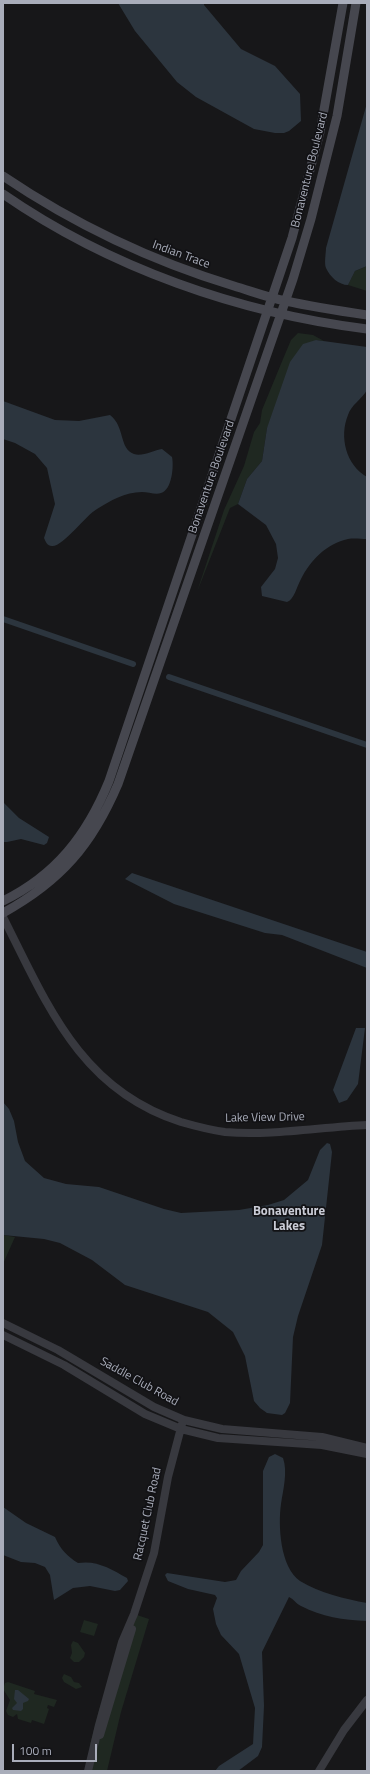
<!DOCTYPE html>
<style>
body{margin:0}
#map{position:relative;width:370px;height:1774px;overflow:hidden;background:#171719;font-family:"Titillium Web",sans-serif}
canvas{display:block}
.frame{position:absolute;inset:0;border:4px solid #a9adba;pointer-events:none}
.scale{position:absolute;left:12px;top:1744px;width:85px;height:18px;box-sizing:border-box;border:2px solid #a9adba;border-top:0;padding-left:5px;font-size:12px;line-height:14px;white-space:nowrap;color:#a9adba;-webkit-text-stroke:3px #121215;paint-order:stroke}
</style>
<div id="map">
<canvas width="370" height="1774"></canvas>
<div class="frame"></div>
<div class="scale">100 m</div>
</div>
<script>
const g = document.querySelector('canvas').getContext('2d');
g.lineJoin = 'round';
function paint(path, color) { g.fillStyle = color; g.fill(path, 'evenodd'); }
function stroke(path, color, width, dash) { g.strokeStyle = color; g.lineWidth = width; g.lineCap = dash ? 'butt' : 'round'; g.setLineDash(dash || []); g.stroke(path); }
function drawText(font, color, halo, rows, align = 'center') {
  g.font = font + ' "Titillium Web",sans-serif'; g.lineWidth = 3.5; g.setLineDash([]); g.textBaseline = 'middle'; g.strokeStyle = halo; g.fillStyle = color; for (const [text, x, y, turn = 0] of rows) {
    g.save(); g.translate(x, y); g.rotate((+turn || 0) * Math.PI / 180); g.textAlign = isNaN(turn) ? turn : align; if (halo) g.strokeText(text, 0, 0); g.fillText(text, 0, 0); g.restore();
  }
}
const green = new Path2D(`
 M367,266V291L348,285L355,271Z
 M298,333L313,335L324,341L316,340L267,428L262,461L247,479L238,504L230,508L197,592L224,510L244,466L254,432L260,423L262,410L283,359L291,340Z
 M3,1235L15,1237L3,1264Z
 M134,1614L149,1619L121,1712L107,1771H88L94,1746L90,1745L99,1710Z
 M84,1620L98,1624L94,1636L80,1632Z
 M73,1641L78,1643L85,1653L84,1657L79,1662H74L70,1658L72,1653L71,1645Z
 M64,1674L71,1677L74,1682L79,1683L82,1687L76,1689L64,1682L62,1678Z
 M8,1682L35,1691L34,1694L57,1700L54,1707L48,1705L47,1708L49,1709L44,1724L32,1720L31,1723L18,1719L17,1714L13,1717L8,1715L6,1711L10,1700L3,1689L5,1683Z`);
const water = new Path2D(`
 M118,3H204V5L241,49L275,66L300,94L301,121L289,131L284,133H275L254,129L196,97L177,82L135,31Z
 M367,103V266L355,271L348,285C339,285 330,277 326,268C324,263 326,253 326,248Z
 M316,340L367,347C367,354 369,386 367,390C362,399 351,405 348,415C339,437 346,465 367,477V539C361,539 354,538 348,539C327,543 310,561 301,579C297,586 294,600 287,602L262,596L261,587L275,569L278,558L276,544L266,525L238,504L247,479L262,461L267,428L290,362L303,344Z
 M3,401L55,420L79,421L110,415C125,426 119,449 134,454C142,457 154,450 162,449L172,457C174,466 172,490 161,493C156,495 148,492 142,492C125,492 110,501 97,509C86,515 63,547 52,546C47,546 46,542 44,538L55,504L47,468L35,454L15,443L3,439Z
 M4,803L19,818L49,837L47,843L44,845L21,839L7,842H3Z
 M132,873L367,952V968L282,935L265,933L174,904L125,879Z
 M356,1028H365L358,1084L347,1100L339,1103L333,1090Z
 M3,1102L9,1109L14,1121L18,1142L25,1161L44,1178L66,1184L99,1187L164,1209L181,1213L239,1210L268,1205L284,1200L308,1180L320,1150L327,1143L330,1144L332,1152L322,1245L298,1316L293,1337L290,1403L285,1413L282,1415L267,1413L260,1408L254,1401L245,1356L233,1332L208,1312L125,1285L92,1260L60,1243L44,1239L3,1235Z
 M275,1454L283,1458C288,1472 283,1490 281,1504C278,1525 280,1567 300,1581C320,1593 345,1599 367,1603V1621C343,1620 322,1617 301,1606C296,1604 294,1599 289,1597L262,1652L264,1706L262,1747L258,1756L238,1771H215L219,1766L253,1744L255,1708L239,1654L221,1635L216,1624L213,1609L217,1598L215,1595L188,1589L168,1581L165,1575L167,1573L225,1582L236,1580L241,1571L259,1552L263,1545V1471L269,1457Z
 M3,1507L26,1523L55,1537C60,1549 68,1557 78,1563C97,1560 111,1569 127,1578L128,1581L120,1590L115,1591L90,1586L73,1588L54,1600L50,1575L45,1567L35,1563L21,1562L3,1555Z
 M15,1690H18L29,1699L28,1701L23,1703V1709L21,1711L13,1710L12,1708L17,1703L14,1699Z`);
const canal = new Path2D(`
 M3,619L133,664
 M169,677L367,745`);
const tertiary = new Path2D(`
 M3,917C47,1004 80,1090 181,1122C195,1126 210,1130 225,1132C272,1136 320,1127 367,1125
 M3,1323L58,1350L154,1407L184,1420L222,1429L322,1437L367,1448
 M3,1335L64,1365L145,1414L181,1429L218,1438L322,1445L367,1454
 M100,1735L132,1629
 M88,1771L99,1725L122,1642L134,1614L154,1553L168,1477L182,1424
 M319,1771L344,1730L367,1700`);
const secondary = new Path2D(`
 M3,176C74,224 152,261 234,286C251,291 269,298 286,301C313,307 340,311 367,315
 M3,194C110,268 239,313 367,329
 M3,901C56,875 87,835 109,781L292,238L320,132L343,3
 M3,913C61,881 92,845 118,784L293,279L311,219L337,116L356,3`);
const streetNames = [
 ["Bonaventure Boulevard",310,170,-76],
 ["Indian Trace",181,255,20],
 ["Bonaventure Boulevard",212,477,-71],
 ["Lake View Drive",265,1118,-1],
 ["Saddle Club Road",139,1382,29],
 ["Racquet Club Road",148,1514,-78]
];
const neighbourhoodNames = [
 ["Bonaventure",289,1212],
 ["Lakes",289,1227]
];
paint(green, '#1f2821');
paint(water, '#2c353e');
stroke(canal, '#2c353e', 6);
stroke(tertiary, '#38393f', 8);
stroke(secondary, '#46474f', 9);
drawText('12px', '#a9adba', '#121215', streetNames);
drawText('bold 13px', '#caccd6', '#121215', neighbourhoodNames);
</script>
